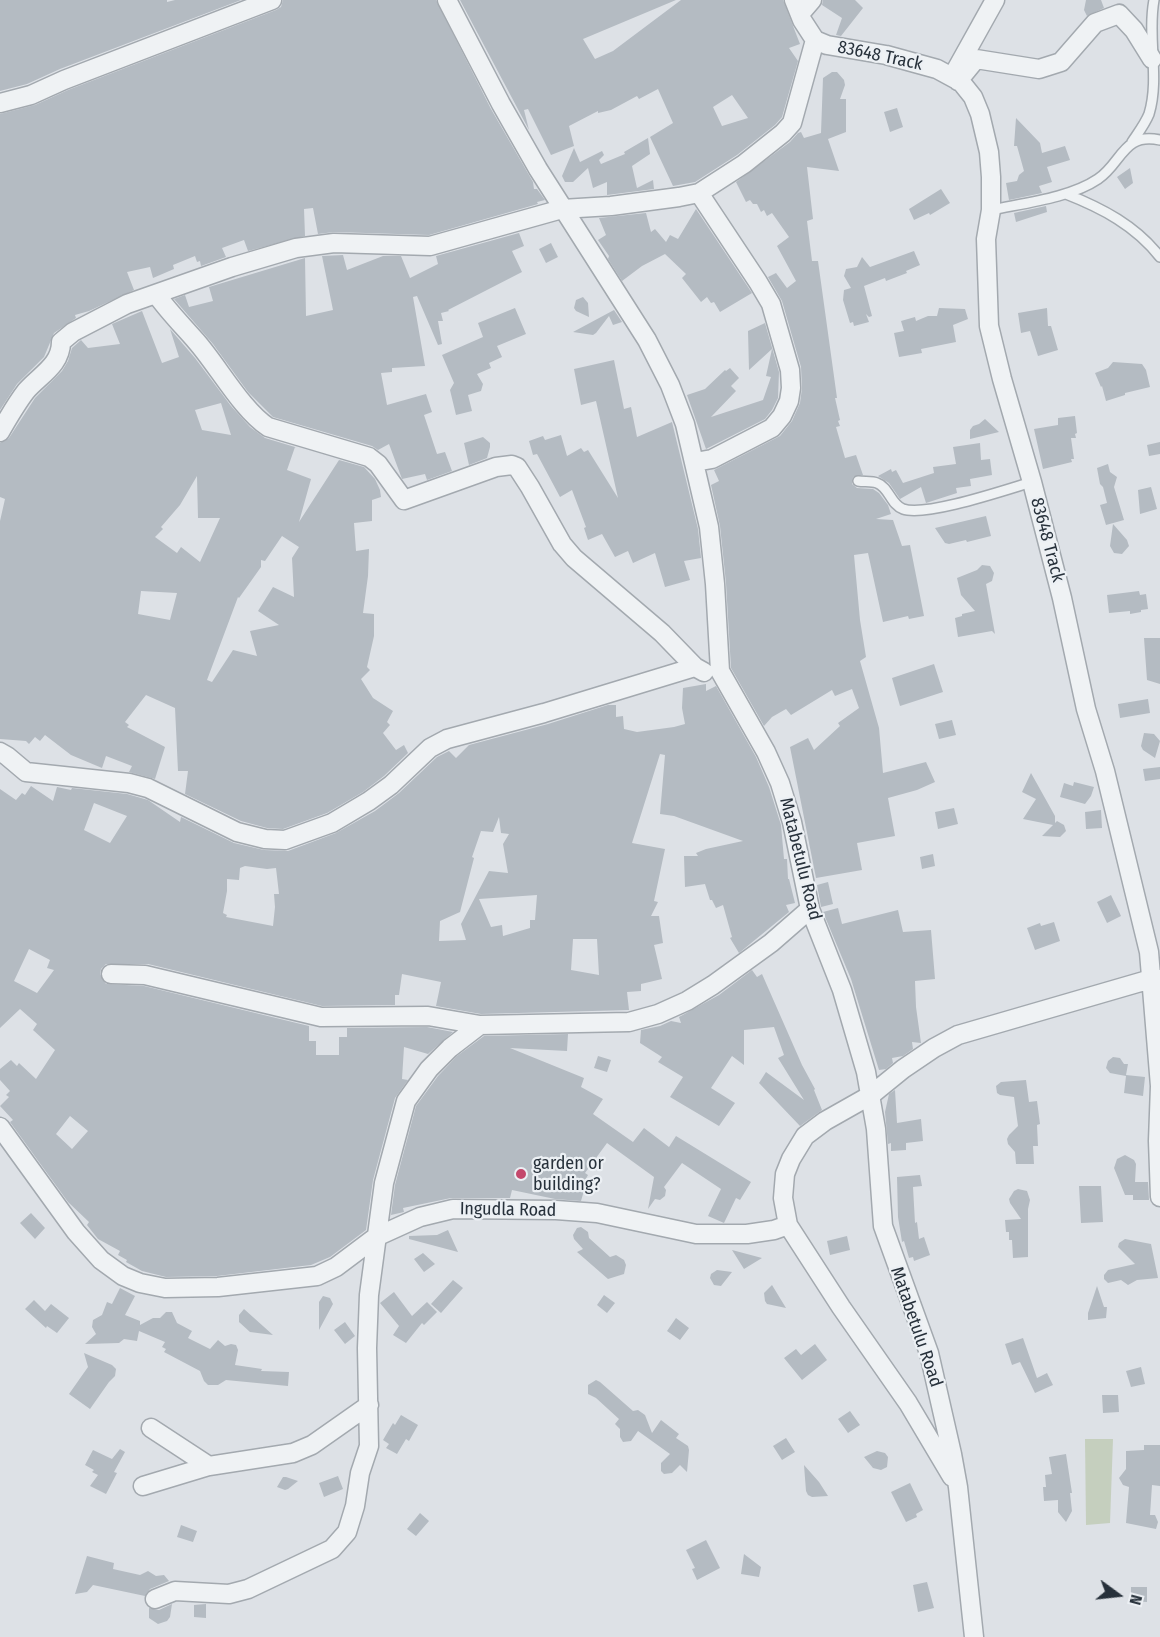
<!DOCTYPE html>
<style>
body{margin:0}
#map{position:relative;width:1160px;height:1637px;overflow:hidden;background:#dde1e6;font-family:"Fira Sans Condensed",sans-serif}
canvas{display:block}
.north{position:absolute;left:1088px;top:1565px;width:60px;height:60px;-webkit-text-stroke:4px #ecf0f4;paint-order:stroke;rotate:105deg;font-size:16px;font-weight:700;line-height:24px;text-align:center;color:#27313b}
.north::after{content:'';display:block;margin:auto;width:21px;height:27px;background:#27313b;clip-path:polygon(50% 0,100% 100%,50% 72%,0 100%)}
</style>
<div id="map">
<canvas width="1160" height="1637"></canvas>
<div class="north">N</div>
</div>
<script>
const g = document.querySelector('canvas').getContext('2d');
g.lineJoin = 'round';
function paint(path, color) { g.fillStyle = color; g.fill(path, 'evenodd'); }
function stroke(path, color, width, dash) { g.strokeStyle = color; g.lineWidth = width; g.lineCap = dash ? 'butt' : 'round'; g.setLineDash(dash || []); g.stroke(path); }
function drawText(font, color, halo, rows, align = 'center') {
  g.font = font + ' "Fira Sans Condensed",sans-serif'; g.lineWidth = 4.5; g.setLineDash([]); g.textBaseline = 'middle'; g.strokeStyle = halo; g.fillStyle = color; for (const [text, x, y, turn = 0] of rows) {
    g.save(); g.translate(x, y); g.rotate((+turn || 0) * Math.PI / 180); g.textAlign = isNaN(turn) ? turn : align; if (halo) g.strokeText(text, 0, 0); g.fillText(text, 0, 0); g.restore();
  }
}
const green = new Path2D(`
 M1085,1439H1113L1110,1523L1086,1525Z`);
const building = new Path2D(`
 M0,0H167V2L175,0H241L60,69L27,84L0,91Z
 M283,0H436L491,109L533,182L534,189H537L545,200L537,202L538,204L429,235L334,232L318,234L313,208L304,209L305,236L248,251L244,240L222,248L226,257L201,266L200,261L197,262L195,256L173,265L174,269L153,278L150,267L127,272L134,290L89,311L75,315L76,318L54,333L44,357L17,384L0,410V114L35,105L68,90L276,10L281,7Z
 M460,0H676L583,39L595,59L613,51L681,0H783L800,44L789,48L798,61L782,117L775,125L737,155L695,182L673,186L650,137L673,123L658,89L639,99L637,96L611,110L598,113V111L569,126L574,146L551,155L528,109L524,110L529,130ZM732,95L748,118L722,126L713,107Z
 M823,0H855L863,8L841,36L836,35L842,18L822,5Z
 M1086,0H1101L1104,8L1087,16L1084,10Z
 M832,72H837L844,80L845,85L840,99H846V132L828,139L839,171L807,167L813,219L807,221L812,261H818L837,398H835L840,420L838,421L840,426L836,427L845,458L856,455L863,475L853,477L852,484L857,488L873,489L879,493L888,505L891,514L876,519L893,520L902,546L910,545L924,616L909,619L908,616L883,622L868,553L854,555L860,620L866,657L860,661L879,728L883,773L926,762L935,782L917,790L888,798L895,836L857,843L862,870L816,878L790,747L808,738L814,750L840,726L838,723L859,708L852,689L835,696L832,690L791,715L786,709L772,717L764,726L731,668L726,583L720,526L711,485L719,481L714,470L780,436L792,421L800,403L802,388L801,367L782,301L768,277L776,273L787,288L796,281L777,246L789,237L772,213L767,216L764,210L761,212L757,204H753L750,200L746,202L736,182L790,142L798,133L801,132L804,138L821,133L823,78Z
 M897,108L903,127L890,132L884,112Z
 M1016,118L1040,143L1042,153L1065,146L1070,160L1047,167L1052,182L1039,186L1042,193L1009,200L1006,183L1017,181L1019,175L1024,171L1017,146H1014Z
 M648,138L650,154L632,166L637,188L653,180L654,189L607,195V182L593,188L588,168L573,182H565L562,176L574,148L580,162L602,151L604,155L599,160L601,164L625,154L624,152Z
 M1130,168L1133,183L1125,189L1117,177Z
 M941,189L950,203L930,215L929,213L914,220L909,209Z
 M1046,206L1047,212L1016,222L1014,213Z
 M696,209L752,293L720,312L714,302L711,303L707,297L701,302L682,278L686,274L665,254L642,266L622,281L608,259L609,256L598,240L606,235L599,218L646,213L651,232L655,229L666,242L670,235L678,239Z
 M519,233L524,246L512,251L522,272L448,310L449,311L441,313L443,321H438L442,344L438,345L417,296L413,297L425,366L392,368V372L381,373L387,405L426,394L432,412L424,415L437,454L445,452L452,471L427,480L425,474L402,479L389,444L378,450L372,446L273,417L248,392L213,344L174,299L185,295L189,307L213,301L209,287L305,258L306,316L333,310L322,256L343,255L347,270L383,256H401L410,278L438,264L436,256Z
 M551,243L558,257L546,263L539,249Z
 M914,251L920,265L906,271L907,273L886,281L885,278L864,286L872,316L869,317L866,314L869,322L854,326L853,322L850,323L843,300L844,290L851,288L844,276L846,269L857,267L862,257L870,267Z
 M583,297L588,303L589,317L576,311L574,308L576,300Z
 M515,308L526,334L497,346L502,357L489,363L491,368L477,374L483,384L481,391L468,395L472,411L456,415L450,390L454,383L442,355L483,337L478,323Z
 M939,308L965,309L968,319L953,325L956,342L921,349L922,353L899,357L894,333L904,331L901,321L915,317L916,321L928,316H937Z
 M1047,308L1048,326H1051L1058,350L1038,356L1030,331L1021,333L1018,313Z
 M614,310L622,322L613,325L609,316L596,333L593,335L573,332Z
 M142,311L162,363L179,357L170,329L195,358L231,406L250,427L265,438L305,450L295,447L287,470L311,479L299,522L339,460L364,467L375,479L380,490L381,497L372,500V521L354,523L356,551L369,549L368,576L363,613L374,614V636L367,667L370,670L361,679L373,698L393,711L387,722L390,725L383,733L396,750L404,745L408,753L384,776L363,792L327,813L283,829L267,828L241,821L185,794L188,771H178L175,708L146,695L125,722L129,725L127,727L165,747L155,779L129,772L132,766L106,756L102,768L71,755L45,735L40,741L35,737L29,744L26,741L0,739V521L5,499L0,497V443L9,438L35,398L62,371L68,361L72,348L81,340L88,348L120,344L112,324ZM221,403L231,435L202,430L195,410ZM197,476L198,518H220L200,562L181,547L177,553L155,537L163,529L161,527L180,505ZM282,536L299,547L292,558L294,597L273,587L258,611L279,625L250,631L257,656L233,650L212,682L207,680L238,597L239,598L261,567V560L265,561ZM141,591L177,593L170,620L138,614Z
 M765,323L779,372L778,398L772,410L765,419L706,449L687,395L705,389L725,370L726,371L730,368L739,378L731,386L736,391L711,417L763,400L771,377L766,376L772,349L749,370L748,331Z
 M614,360L624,409L631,407L637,437L672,422L698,529L701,558L684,561L690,580L665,587L655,553L633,563L628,551L615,557L602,534L588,540L584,528L586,527L572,490L560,497L537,454L533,455L529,441L543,436L545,440L561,435L567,456L581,448L584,452L588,450L618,498L596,401L581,405L574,369Z
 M1113,362L1142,364L1146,370L1150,387L1125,393V395L1106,401L1102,386L1101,387L1095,373L1108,368Z
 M1075,416L1077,433L1075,434L1076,438H1071L1074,459H1071L1072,462L1043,469L1034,429L1058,425V418Z
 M985,419L999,432L970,439V430L973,426L979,424Z
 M483,437L490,443V447L487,458L469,465L464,443Z
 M1160,442V454L1149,456L1147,445Z
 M980,443L981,460L990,459L992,475L970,479L971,486L956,488L957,493L926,503L921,487L900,499L889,483L878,476L891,469L892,472L896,470L903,483L934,473L933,467L956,464L953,447Z
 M1108,464L1110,472L1117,477L1114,487L1124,520L1106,525L1100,505L1107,503L1103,487L1100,484L1097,468Z
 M1151,487L1157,509L1140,514L1138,490Z
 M986,516L991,536L967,542L966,540L949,544L945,543L935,528Z
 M1113,524L1127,540L1129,546L1122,554L1114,553L1110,546Z
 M982,565L990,566L994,573L992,581L986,584L995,634L992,631L958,637L955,618L962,616V614L975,611L961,595L957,578L977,570Z
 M1139,591L1140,595L1146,594L1148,609L1141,610V612L1130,614V611L1109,613L1107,595Z
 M1144,638H1160V684L1147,680Z
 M934,664L943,692L900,706L892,678Z
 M706,684V691L716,686L756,757L769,787L781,825L784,859H787L788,879H789L795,903L786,905L789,912L739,953L730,938L732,937L723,905L716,908L712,900H710L705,884L685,887L684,856H698L696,853L706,849L743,841L674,816L660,814L665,755L660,754L632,843L665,849L654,901L658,902L651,916H659L663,943L654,945L662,979L641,984V991L627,992L629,1010L481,1014L436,1006L441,982L402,974L399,995H395V1005L322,1006L148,964H106L101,969L100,974L106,984L144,986L309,1026V1041H316V1055H339V1037H347V1028L427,1027L453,1032L428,1054L404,1047L402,1079L408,1080L395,1098L373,1180L366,1230L330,1257L311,1265L217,1276L166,1277L142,1271L126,1262L127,1260L118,1255L120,1251L98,1239L87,1225L89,1222L68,1202L10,1122L13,1120L0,1106L9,1097L6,1095L10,1091L0,1080V1069L11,1060L17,1066L19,1063L36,1079L55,1050L33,1030L37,1024L20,1009L0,1028V789L16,800L22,793L25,795L31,786L53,801L57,787L71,790L72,788L127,794L148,800L180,822L181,817L234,843L264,850L288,851L336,833L375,811L399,793L437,757L449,751L456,758L469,745L548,724L608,705H616V717L623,716L624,729L637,732L674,727L685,724L682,708L683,688ZM94,803L127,816L110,843L84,830ZM499,817L501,833L509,834L503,844L508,873L489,871L461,924L466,940L439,941L440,921L460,912L474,858L472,857L481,831L493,832ZM245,866L267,869L276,868L279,894H274L275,907L273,926L226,917L227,915L223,913L227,891V879L239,880L240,868ZM537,895L535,920H530V928L503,936L502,925L491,927L479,899ZM573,939H597L599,975L571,970ZM29,949L50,960L47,968L54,970L37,993L14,981ZM70,1116L88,1131L72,1149L56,1134Z
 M1148,699L1150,713L1120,718L1118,704Z
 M952,720L956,735L939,739L935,724Z
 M1144,733L1154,734L1160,741L1155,758L1143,750L1141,746Z
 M1160,767V779L1145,781L1143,769Z
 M1031,773L1055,816V823L1057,821L1064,825L1066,831L1060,837L1042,836L1053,825L1023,819L1036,799L1022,792Z
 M1074,782L1094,787L1091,796L1085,804L1060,797L1064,783L1073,786Z
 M954,808L958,824L938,829L935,812Z
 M1101,810L1102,828L1086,829L1085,812Z
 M933,854L935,866L922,869L920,857Z
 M828,882L833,904L821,907L817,885Z
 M1111,895L1121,916L1107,923L1097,902Z
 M838,908L842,924L898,910L903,932L931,930L935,979L915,981L916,1007L921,1043L912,1042L913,1049L903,1056L892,1058L893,1063L886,1069L879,1070L851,979L823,912Z
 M1054,922L1060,941L1035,950L1027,928L1040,923L1041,926Z
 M752,970L757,977L762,974L802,1065L815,1089L814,1090L822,1110L800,1126L759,1083L766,1072L804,1100L778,1058L784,1055L774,1027L744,1030V1065L732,1056L711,1088L735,1103L719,1126L670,1097L683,1077L658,1062L662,1057L640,1043L641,1030L660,1026L671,1021L681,1023L679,1017L719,995Z
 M568,1034L567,1051L510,1048L584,1078L581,1087L603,1099L593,1114L633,1142L644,1128L669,1147L676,1136L751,1182L740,1200L736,1198L724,1223L708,1216L721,1189L682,1163L664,1187L666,1190L665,1196L660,1200L655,1199L648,1209L654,1177L607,1143L585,1173L588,1175L582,1186L585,1187L581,1201L555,1199L512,1190L510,1198H451L403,1208L404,1212L391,1215L395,1185L416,1106L438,1076L457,1056L484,1036Z
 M598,1056L611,1060L607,1072L594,1068Z
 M1113,1057L1120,1058L1124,1064H1128L1126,1075L1145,1077L1143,1096L1124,1093L1126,1076L1110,1073L1106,1068L1108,1061Z
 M1026,1080L1029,1102L1037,1101L1040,1124L1037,1125L1038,1146H1033L1034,1164H1016L1015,1152L1008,1144L1007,1139L1009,1135L1018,1126L1014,1097L1000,1095L997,1093L996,1086L1001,1082Z
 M895,1090L897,1123L921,1119L923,1141L906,1143V1150L891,1151V1143L888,1144L885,1112L889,1094Z
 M1125,1155L1134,1160L1136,1164L1135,1182H1148L1149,1200H1133V1195H1125L1114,1168L1117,1159Z
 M920,1175L922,1186L913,1187L915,1223L917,1222L919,1239L924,1237L930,1255L914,1261L913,1257L909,1258L904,1241L902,1242L898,1217L897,1177Z
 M1079,1186H1101L1103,1222L1081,1223Z
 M1018,1189L1027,1191L1030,1200L1028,1209V1257L1013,1258L1012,1240H1009V1232H1006L1005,1220L1021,1219L1010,1203L1009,1199L1014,1191Z
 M31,1213L45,1228L35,1239L20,1223Z
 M581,1227L588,1232L589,1238L610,1257L616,1255L624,1260L626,1265L624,1274L608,1279L577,1252L583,1249L574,1239L573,1235L577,1228Z
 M448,1230L458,1252L409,1239V1236L437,1235Z
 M847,1236L850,1250L830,1255L827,1241Z
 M1125,1239L1151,1244L1158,1278L1137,1280L1128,1285L1121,1280L1108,1283L1104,1279V1275L1108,1270L1135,1264L1118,1247L1119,1243Z
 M732,1250L762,1258L744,1269Z
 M423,1253L435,1264L424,1272L414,1259Z
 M717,1270L732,1272L721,1286L714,1285L710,1278L711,1274Z
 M453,1280L463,1288L441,1313L431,1304Z
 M772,1285L786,1308L767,1304L765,1301L764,1293Z
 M1097,1286L1104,1307H1107L1106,1318L1088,1320V1313Z
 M120,1288L135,1296L125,1315L140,1321V1325L153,1318H160L166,1312H172L177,1323L192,1331L188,1338L210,1349L218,1340L225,1346L231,1344L236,1345L238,1350L235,1365L262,1369L261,1371L289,1372L288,1386L226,1380L218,1385H208L204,1381L200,1371L164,1352L166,1349L162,1347L165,1342L139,1331L137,1341L124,1339L119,1343L85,1344L96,1334L92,1327L93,1320L102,1315L107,1302L112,1304Z
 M394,1292L412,1316L427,1302L437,1312L424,1325L422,1323L406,1343L393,1335L399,1326L380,1303Z
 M604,1295L615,1303L607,1313L597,1305Z
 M323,1296L330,1298L333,1304L319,1330V1302Z
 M34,1300L45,1311L51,1304L69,1318L57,1333L47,1326L46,1328L25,1309Z
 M244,1309L273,1335L250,1332L239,1322V1315Z
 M676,1318L689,1328L680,1340L667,1331Z
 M345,1322L355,1336L345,1344L334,1330Z
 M1023,1338L1037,1378L1047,1373L1053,1385L1035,1393L1020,1362L1012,1365L1005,1344Z
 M815,1344L827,1360L802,1380L784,1358L796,1349L801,1355Z
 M84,1353L112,1365L116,1369L115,1376L109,1382L90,1409L69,1394L88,1367Z
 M1141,1367L1145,1384L1131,1387L1126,1371Z
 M596,1380L600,1382L633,1411L638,1410L645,1415L652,1433L661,1420L679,1434L676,1438L688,1446L689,1450L687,1472L680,1465L672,1473L664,1474L661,1471V1463L670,1454L638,1431L631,1441L623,1442L620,1437V1429L615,1424L619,1419L596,1398L588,1394V1385Z
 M1102,1395H1118L1119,1412L1103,1413Z
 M850,1411L860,1425L848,1433L838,1419Z
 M401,1415L418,1425L409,1441L406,1439L397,1454L386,1448L389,1444L383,1440L393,1423L395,1425Z
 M786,1438L795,1452L782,1460L773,1446Z
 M1144,1445H1160V1486L1152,1485L1150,1515H1155L1158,1522L1156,1529L1126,1523L1129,1487L1123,1485L1119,1478L1126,1469V1451L1144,1450Z
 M120,1449L125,1452L114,1472L117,1473L106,1494L90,1486L98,1475L92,1472L94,1470L85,1465L93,1450L112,1459Z
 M877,1451L885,1453L888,1457L887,1467L881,1470L873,1468L864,1457Z
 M1066,1454L1072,1493H1070L1072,1511L1066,1522L1058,1512V1500L1044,1501L1043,1487H1046L1045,1475L1052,1474L1049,1457Z
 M804,1465L819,1482L828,1496L812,1497L808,1495L806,1491Z
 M338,1476L343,1489L324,1497L319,1483Z
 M283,1477H286L298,1481L288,1489L285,1490L277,1487Z
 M910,1483L923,1510L916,1514L917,1517L906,1522L891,1492Z
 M420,1513L429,1521L416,1536L407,1529Z
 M181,1525L197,1531L193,1542L177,1537Z
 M706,1540L720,1568L697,1580L692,1569L695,1568L686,1550Z
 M744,1554L761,1567L759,1577L741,1574Z
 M87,1556L114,1563L113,1569L140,1575L148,1571L156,1576L164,1575L169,1581L150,1589L145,1596L93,1585L87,1592L75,1594Z
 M927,1582L934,1608L918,1612L913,1585Z
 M1131,1587H1147V1602L1131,1601Z
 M172,1604L170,1617L167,1621L158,1624L149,1618V1608L159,1610Z
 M206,1604V1618L194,1617V1605Z`);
const service = new Path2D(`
 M1132,142C1138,133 1145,124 1149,114C1160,78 1147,37 1154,0
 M1066,194C1102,208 1136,226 1160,257
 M991,210C1024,203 1070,198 1098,179C1122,163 1123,132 1160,140
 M858,481C864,482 872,481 877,483C889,487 891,505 903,509C926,517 1005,490 1032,482`);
const minor = new Path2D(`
 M447,0L501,104L538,169L647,340L670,385L685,424L709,527L715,584L720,671L766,752L780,783L792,822L810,909L842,990L866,1072L876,1129L883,1226L929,1353L952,1454L958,1487L974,1637
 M794,0L802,20L815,40L827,45L886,55L937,69L961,82L973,97L980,114L989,152L991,177V210L986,239L989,326L1002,379L1032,482L1062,598L1086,709L1105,771L1149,952L1160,1086L1158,1141L1160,1197
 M800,14L812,0
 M956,70L995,0
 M958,81L976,59L1039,69L1061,62L1095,23L1119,14L1134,30L1152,59
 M0,103L31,95L64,80L272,0
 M156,294C168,311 182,325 196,341C218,366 242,410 268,427L369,457L378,464L404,500L496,467L512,465L517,467L530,487L562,544L574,558L662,633L695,667L704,672
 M0,432C8,418 16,404 26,391C40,375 61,365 61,342L73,332L127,304L232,267L296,248L334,243L430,246L562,209L611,206L679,197L699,193L744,164L783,133L792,123L815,40
 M695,462L712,459L772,428L782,416L789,401L791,388L790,370L771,304L758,282L699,193
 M0,752L7,756L26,772L129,783L148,788L237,832L265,839L285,840L332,823L369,801L391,785L430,748L447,739L544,713L695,667
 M111,974L145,975L321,1017L428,1016L480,1025
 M0,1127L76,1232L101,1260L123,1276L140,1283L165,1288L218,1287L317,1276L336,1267L376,1237L420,1217L453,1209L556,1210L597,1213L696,1234H747L774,1230L788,1225L783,1198L785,1174L791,1159L805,1136L825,1121L871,1095L903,1069L934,1048L958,1035L1151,979H1160
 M788,1225L841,1307L908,1403L952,1477
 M151,1428L209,1466
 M143,1486L209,1466L293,1453L312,1445L369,1405
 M155,1599L175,1591L229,1594L248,1589L332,1549L347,1532L355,1506L360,1473L369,1446L367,1348L369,1295L384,1183L406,1101L429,1069L450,1048L480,1025L629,1022L658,1014L687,1001L713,985L771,943L810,909`);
const markers = [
 [521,1174,6,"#c4486c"]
];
const streetNames = [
 ["83648 Track",880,56,12],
 ["83648 Track",1047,540,75],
 ["Matabetulu Road",800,859,76],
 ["Ingudla Road",508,1210,1],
 ["Matabetulu Road",916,1327,71]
];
const poiNames = [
 ["garden or",533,1164],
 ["building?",533,1185]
];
paint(green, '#c5cfbe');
paint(building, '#b4bbc2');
stroke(service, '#a3a9af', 12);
stroke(minor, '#a3a9af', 21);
stroke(service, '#eff2f4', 9);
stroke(minor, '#eff2f4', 18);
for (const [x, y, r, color] of markers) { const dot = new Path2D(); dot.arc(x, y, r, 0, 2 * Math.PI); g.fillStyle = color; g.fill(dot); stroke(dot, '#ecf0f4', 2); }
drawText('18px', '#27313b', '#ecf0f4', streetNames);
drawText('18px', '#27313b', '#ecf0f4', poiNames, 'left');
</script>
